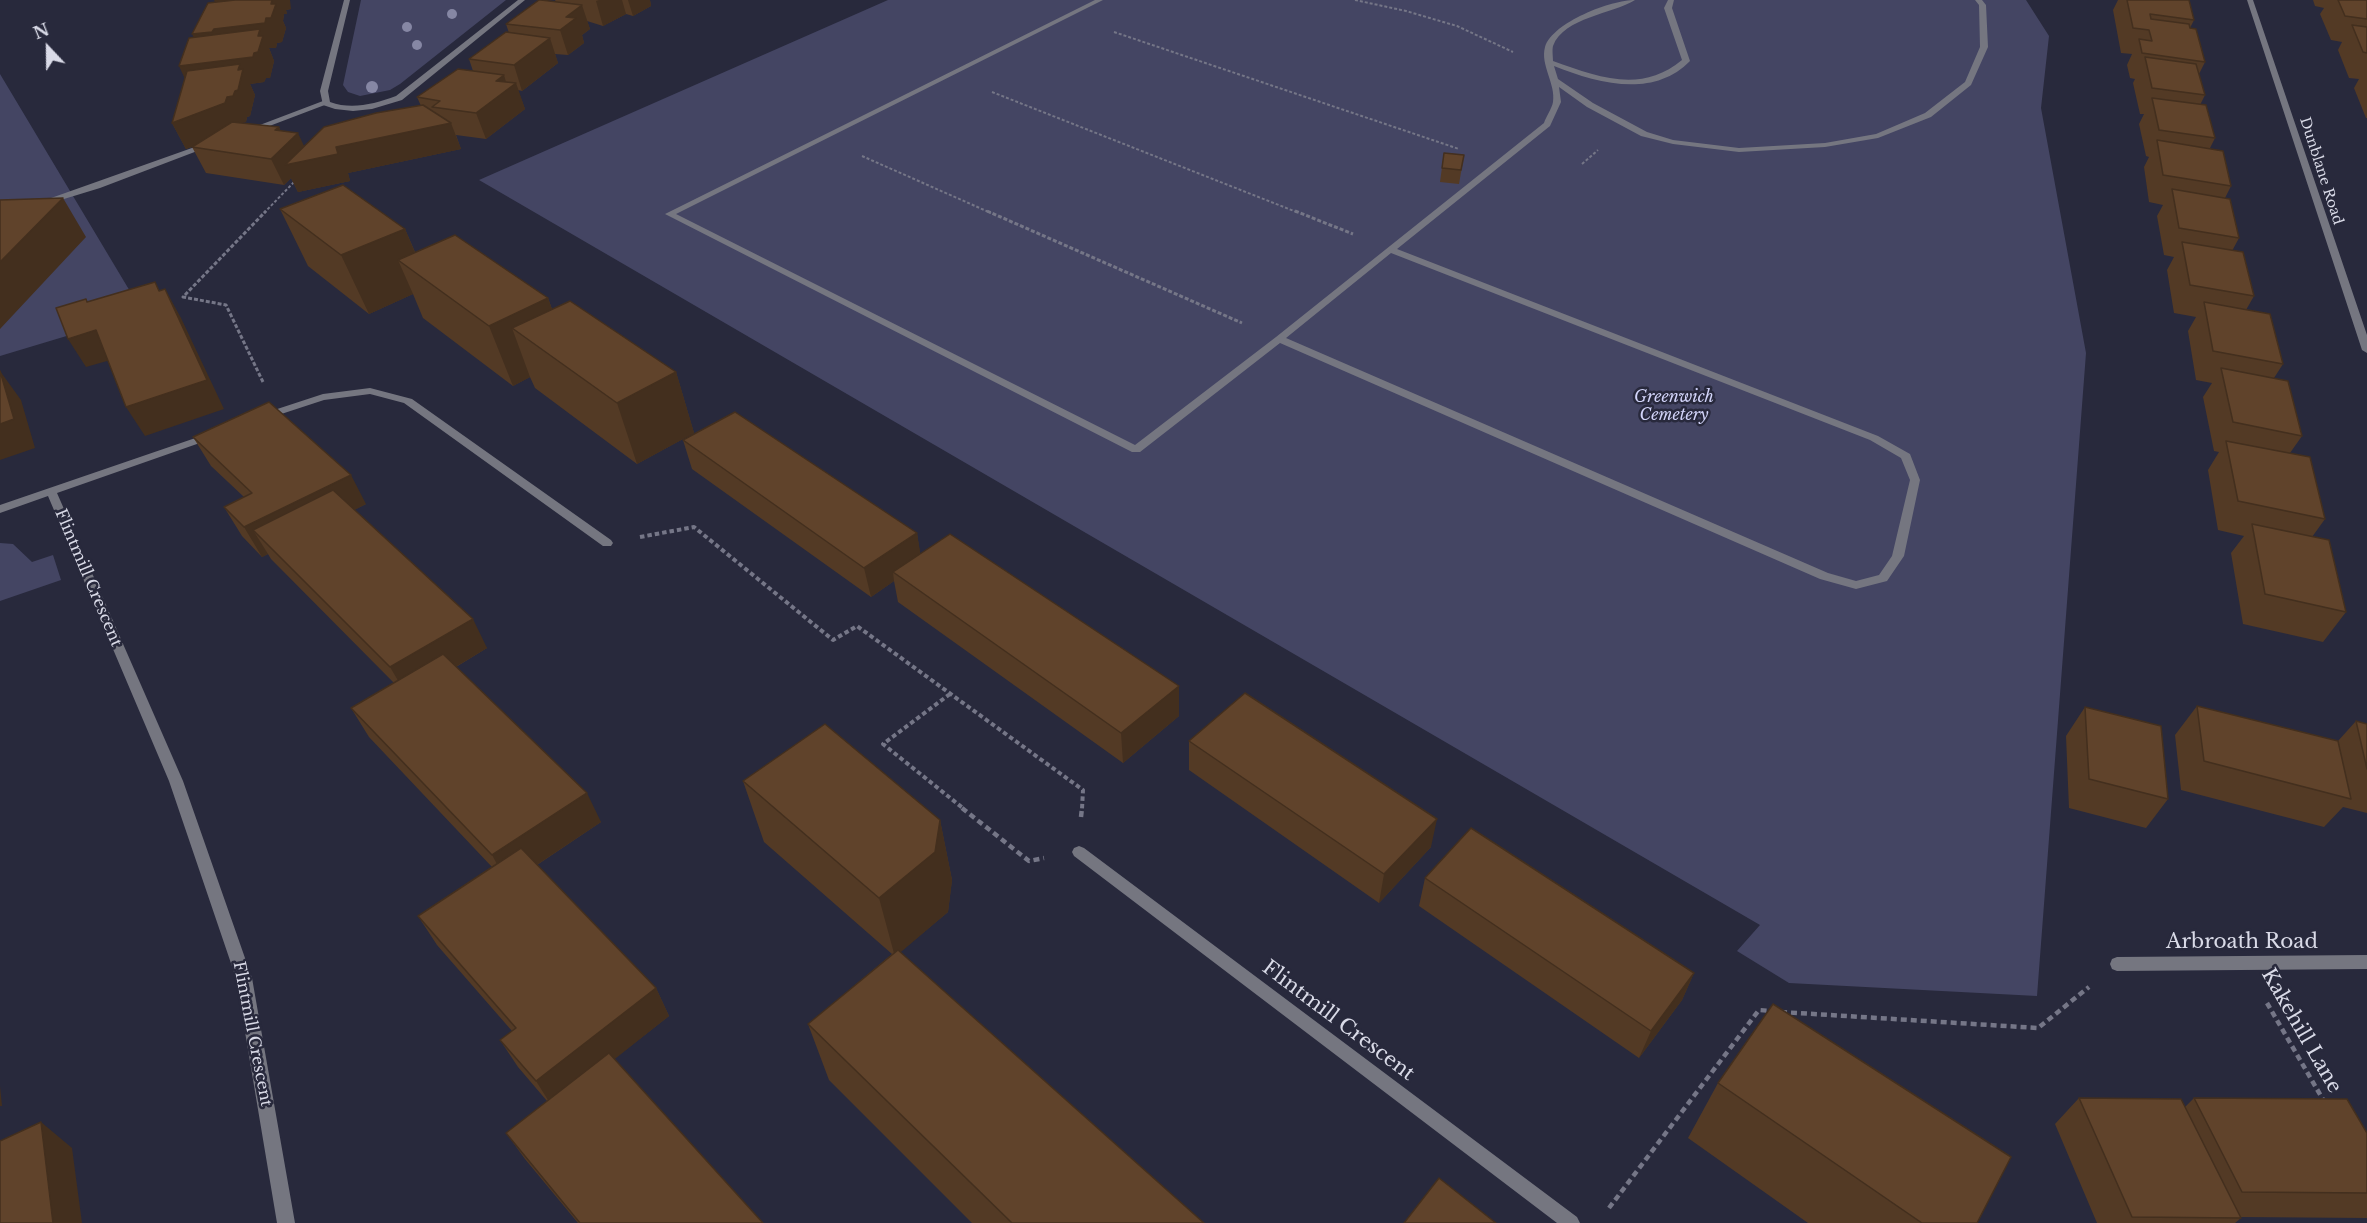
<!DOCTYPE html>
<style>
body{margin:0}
#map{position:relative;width:2367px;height:1223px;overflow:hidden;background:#28293c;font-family:"Libre Baskerville",serif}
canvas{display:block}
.north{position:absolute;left:18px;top:18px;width:60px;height:60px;-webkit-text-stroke:4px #28293c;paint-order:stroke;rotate:338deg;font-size:16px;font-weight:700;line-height:24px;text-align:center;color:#d9dae7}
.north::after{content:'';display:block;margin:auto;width:21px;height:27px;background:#d9dae7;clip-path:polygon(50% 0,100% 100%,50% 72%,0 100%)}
</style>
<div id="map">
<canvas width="2367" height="1223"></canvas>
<div class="north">N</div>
</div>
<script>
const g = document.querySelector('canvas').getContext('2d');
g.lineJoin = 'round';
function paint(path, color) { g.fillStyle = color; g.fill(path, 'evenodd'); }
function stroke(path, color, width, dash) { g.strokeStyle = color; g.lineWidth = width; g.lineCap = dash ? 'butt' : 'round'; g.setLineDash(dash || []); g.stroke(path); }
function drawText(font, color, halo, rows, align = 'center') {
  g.font = font + ' "Libre Baskerville",serif'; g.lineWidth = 5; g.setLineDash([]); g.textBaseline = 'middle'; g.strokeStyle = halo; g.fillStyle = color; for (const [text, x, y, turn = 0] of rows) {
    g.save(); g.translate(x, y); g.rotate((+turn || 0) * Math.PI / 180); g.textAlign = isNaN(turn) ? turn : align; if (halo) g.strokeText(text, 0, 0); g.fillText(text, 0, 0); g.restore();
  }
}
const green = new Path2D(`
 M361,0H506L400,84L390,90L360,96L348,92L343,85Z
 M888,0H2026L2049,36L2041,108L2086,353L2037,996L1789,983L1737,951L1760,925L479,180Z
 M0,74L143,313L0,356Z
 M0,543L13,544L32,562L53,555L61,580L0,601Z`);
const pathFar3 = new Path2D(`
 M1355,0L1406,11L1457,26L1513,52
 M1114,32L1459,149
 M992,92L1299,213
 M862,156L991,213
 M1582,164L1598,150
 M264,213L297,179`);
const pathFar2 = new Path2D(`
 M987,211L1242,323
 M1295,211L1353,234
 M263,382L226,305L183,297L266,211`);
const pathFar1 = new Path2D(`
 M640,537L694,527L833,640L857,626L1083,790L1082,809
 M950,694L883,744L964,809`);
const path = new Path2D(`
 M962,808L1029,861L1044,858
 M1081,817L1082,808
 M2267,1003L2325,1103
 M1781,1012L2038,1028L2089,987
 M1609,1208L1759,1010L1771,1011`);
const service = new Path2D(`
 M1095,0H1103L676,214L1135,445L1276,337L1544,123C1546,117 1552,108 1553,102C1556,84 1540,65 1545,47C1553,22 1611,0 1635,0C1613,14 1564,17 1553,46C1552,50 1553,57 1553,61C1598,77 1641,94 1682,60L1664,8L1668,0H1674L1672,8L1690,61C1653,99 1597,83 1554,66L1558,79L1593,103L1647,132L1673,140L1739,148L1825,143L1876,134L1925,113L1965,82L1980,47L1979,5L1975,0H1982L1986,5L1988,47L1971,85L1931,117L1878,138L1825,147L1739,152L1673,144L1641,136L1587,107L1559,87L1561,102L1550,126L1397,249L1878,436L1910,454L1920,480L1904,556L1887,581L1856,589L1820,579L1280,343L1140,452H1132L665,214ZM1391,253L1870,440L1901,458L1910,480L1892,556L1879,575L1856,581L1828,573L1286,338Z
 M323,101L330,103L251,133L244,131Z
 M206,143L213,145L100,188L41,206L37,203Z`);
const minor = new Path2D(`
 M344,0H350L328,91L330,102C352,110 374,104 396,96L518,0H525L402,100L372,109L353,111L335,109L323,105L320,91Z
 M2247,0H2253L2367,335V353L2362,350Z
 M370,388L412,399L611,540L613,543L611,546H603L404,403L370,394L324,400L266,419L261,416L262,414L323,394Z
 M210,433L215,436L214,438L57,493L183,781L252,978L295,1223H277L236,978L169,781L48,496L0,513V505Z
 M1079,846L1084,848L1577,1217L1580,1223H1557L1074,856L1072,852L1074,848Z
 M2367,955V969L2117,971L2112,969L2110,964L2112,959L2117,957Z`);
const trees = [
 [452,14,5],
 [407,27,5],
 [417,45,5],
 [372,87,6]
];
const wall = new Path2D(`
 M555,0H650L651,6L633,16L626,14L603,26L587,21L590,29L582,35L584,43L568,55L555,54L558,63L522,91L518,90L525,109L486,139L456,135L461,149L348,173L350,181L298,192L291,178L284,185L206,173L192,147L186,149L172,123L185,78L194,37L215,2L291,9L286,10L287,14H284L283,21L286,28L282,42L277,43L276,48H269L274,61L270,78H266L264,82L250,84L255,95L250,116L247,117L246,122L240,123L279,127L280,130L304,146L421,106L417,97L473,71L469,59L509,33L506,24L556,2Z
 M2118,0H2127L2194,20L2190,28L2205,62L2199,74L2205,95L2200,105L2215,138L2210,148L2231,186L2225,198L2239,238L2232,251L2254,296L2246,310L2283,364L2274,378L2302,436L2290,453L2325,519L2312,537L2346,612L2323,642L2243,624L2231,553L2244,536L2218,530L2208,470L2219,452L2214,451L2203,397L2212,383L2196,380L2188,331L2196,317L2174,313L2167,270L2174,257L2164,255L2157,216L2163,205L2149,202L2144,167L2149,157L2146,156L2139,124L2144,114H2140L2133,83L2135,79L2130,78L2127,65L2132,54L2121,53L2113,10Z
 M2313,0H2367V118H2366L2354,88L2359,79L2349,78L2338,50L2342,42L2331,40L2320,14L2324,8L2315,6Z
 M1444,153L1464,155L1459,184L1440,182Z
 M280,209L405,229L415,252L548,298L552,309L676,372L694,433L637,464L535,388L530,377L513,386L423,318L413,294L369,314L308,266Z
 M193,437L366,504L354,510L487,648L456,667L601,822L537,865L656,988L669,1016L614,1059L763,1223H578L525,1159L506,1133L547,1101L518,1067L500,1040L512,1031L437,945L418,916L492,867L369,737L351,708L394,683L271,559L268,554L262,557L242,536L224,507L244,497L211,466Z
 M683,440L917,533L920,554L1179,686V716L1123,763L898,602L894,581L871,597L692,469Z
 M2197,706L2338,741L2356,721L2367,724V813L2343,807L2324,827L2181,790L2175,735Z
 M2085,707L2168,799L2146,828L2069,808L2066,736Z
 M1189,741L1431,847L1379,903L1189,770Z
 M743,781L940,820L952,880L948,912L900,952L1204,1223H972L829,1080L808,1024L892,954L764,842Z
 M1425,878L1694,973L1682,1000L1639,1058L1419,906Z
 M1718,1083L1977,1223H1808L1688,1138Z
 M2079,1098L2185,1107L2194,1098L2367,1133V1218L2240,1217L2241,1218L2235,1223H2097L2055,1124Z`);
const shadedWall = new Path2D(`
 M214,0H248L220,14Z
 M272,0H290L291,9L286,10L287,14H284L283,21L286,28L282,42L277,43L276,48H269L274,61L270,78H266L264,82L250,84L255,95L250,116L247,117L246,122L239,123L238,129L186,149L172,123L191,92L179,66L204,59L192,34L214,29L271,4Z
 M599,0H622L626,14L603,26L596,1Z
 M628,0H650L651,6L633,16Z
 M582,5L590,29L582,35L584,43L568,55L560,30L566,17Z
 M550,38L558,63L522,91L514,65Z
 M504,75L508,89L516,83L525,109L486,139L476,113L496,81Z
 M451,123L461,149L348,173L350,181L298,192L291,178L284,185L271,159L275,130L279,127L287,144L298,133L310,159L336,147Z
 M63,198L86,237L0,329V262Z
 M405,229L427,281L398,260L413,294L369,314L341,255Z
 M165,289L181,318L224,409L145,436L126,407Z
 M548,298L569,358L512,328L530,377L513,386L489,326Z
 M96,330L114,359L86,367L68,339Z
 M0,371L21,400L35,448L0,460Z
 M676,372L694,433L637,464L617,403Z
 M351,475L366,504L274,551L253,530L268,554L262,557L244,527Z
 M917,533L922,563L893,572L894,581L871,597L864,568Z
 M473,619L487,648L407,696L390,667Z
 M1179,686V716L1123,763L1121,733Z
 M587,793L601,822L508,884L492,855Z
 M1437,819L1431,847L1379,903L1384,874Z
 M940,820L952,880L948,912L895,957L879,898Z
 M1694,973L1682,1000L1639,1058L1651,1031Z
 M656,988L669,1016L553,1108L536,1081Z
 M0,1086L2,1106H0Z
 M41,1122L72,1148L82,1223H53Z`);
const building = new Path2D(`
 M235,0H272L271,4H276L271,18H266L265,23L214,29L212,32L192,34L208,3Z
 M539,0H541L582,5L566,17L576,18L560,30L506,24Z
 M2127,0H2189L2194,20L2150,14L2151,19L2189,24L2190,28L2196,29L2205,62L2142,53L2139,39L2152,41L2149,30L2133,28Z
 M2338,0H2367V19L2345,16Z
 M2352,25L2367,27V53L2363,52Z
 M260,29L258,36H263L258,52L254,53L253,57L179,66L189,38Z
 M506,32L550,38L514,65L469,59Z
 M2145,57L2196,64L2205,95L2152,88Z
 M240,64L238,70L243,69L238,90L235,91L233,96L227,97L225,103L172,123L187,71Z
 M458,69L504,75L496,81L516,83L476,113L432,107L440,101L417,97Z
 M2152,98L2206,105L2215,138L2159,130Z
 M423,105L451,123L336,147L338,154L285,165L324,127L376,113Z
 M232,122L279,127L275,130L298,133L271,159L192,147Z
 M2157,140L2223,151L2231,186L2163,175Z
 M1444,153L1464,155L1461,170L1442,168Z
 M343,185L405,229L341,255L280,209Z
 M2172,189L2230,199L2239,238L2179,228Z
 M63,198L0,262V200Z
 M455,235L548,298L489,326L398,260Z
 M2182,242L2243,252L2254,296L2190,285Z
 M155,282L159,291L165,289L207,380L126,407L96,330L68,339L56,308L86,299L87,302Z
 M570,301L676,372L617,403L512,328Z
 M2204,302L2270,314L2283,364L2213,351Z
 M2221,368L2288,381L2302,436L2233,422Z
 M0,371L14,419L0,424Z
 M269,402L351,475L244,527L224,507L252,493L193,437Z
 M735,412L917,533L864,568L683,440Z
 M2226,441L2310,457L2325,519L2238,501Z
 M333,490L473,619L390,667L253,530Z
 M2252,524L2329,540L2346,612L2265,594Z
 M950,534L1179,686L1121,733L893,572Z
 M443,654L587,793L492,855L351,708Z
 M1245,693L1437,819L1384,874L1189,741Z
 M2197,706L2338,741L2351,799L2204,761Z
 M2085,707L2161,726L2168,799L2089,779Z
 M2356,721L2367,724V769Z
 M825,724L940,820L935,852L879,898L743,781Z
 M1471,828L1694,973L1651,1031L1425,878Z
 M521,848L656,988L536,1081L500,1040L516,1028L418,916Z
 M898,950L1204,1223H1012L808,1024Z
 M1773,1004L2011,1157L1977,1223H1922L1718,1083Z
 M609,1053L763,1223H580L506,1133Z
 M2079,1098L2181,1099L2241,1218L2132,1217Z
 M2194,1098L2347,1099L2367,1133V1193L2242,1192Z
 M41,1122L53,1223H0V1141Z
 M1439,1178L1496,1223H1404Z`);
const farStreetnames = [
 ["Dunblane Road",2321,171,72]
];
const parkNames = [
 ["Greenwich",1674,397],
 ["Cemetery",1674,415]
];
const streetNames = [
 ["Flintmill Crescent",88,578,67],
 ["Flintmill Crescent",252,1034,79]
];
const nearStreetnames = [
 ["Arbroath Road",2242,942],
 ["Flintmill Crescent",1338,1021,37],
 ["Kakehill Lane",2301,1031,60]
];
paint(green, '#444563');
stroke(pathFar3, '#757687', 2, [3, 2]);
stroke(pathFar2, '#757687', 3, [4, 2]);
stroke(pathFar1, '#757687', 4, [4.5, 3]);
stroke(path, '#757687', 4.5, [6, 4]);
paint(service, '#757680');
paint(minor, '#757680');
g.fillStyle = '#8687a4';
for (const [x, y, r] of trees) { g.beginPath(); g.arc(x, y, r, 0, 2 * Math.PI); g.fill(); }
paint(wall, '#533a25');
paint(shadedWall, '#432f1e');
paint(building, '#60432b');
stroke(building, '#432f1e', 1.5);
drawText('14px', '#d9dae7', '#28293c', farStreetnames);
drawText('italic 16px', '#d2d4f9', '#28293c', parkNames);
drawText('16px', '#d9dae7', '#28293c', streetNames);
drawText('20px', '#d9dae7', '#28293c', nearStreetnames);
</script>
